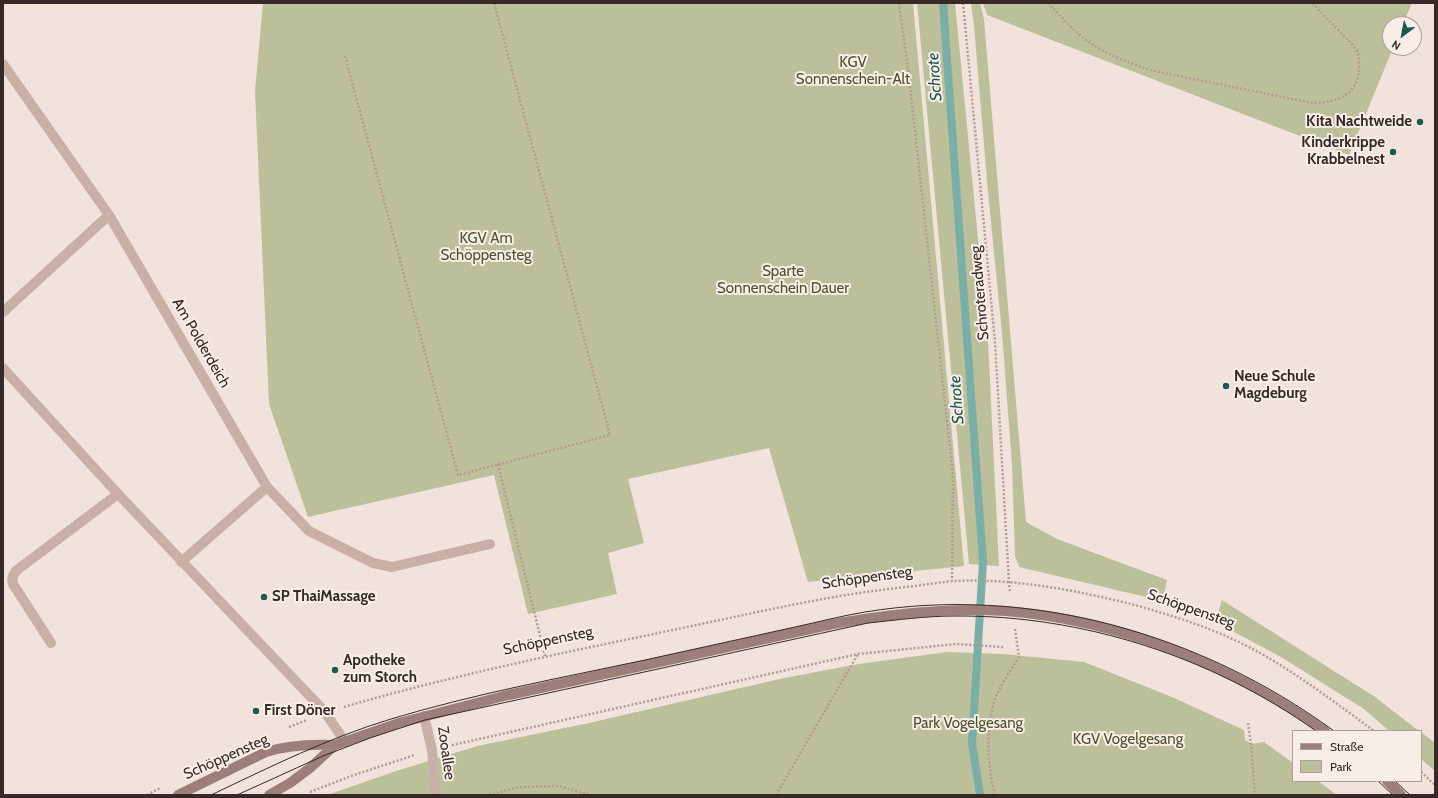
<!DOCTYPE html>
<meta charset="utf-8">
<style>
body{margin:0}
#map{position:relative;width:1438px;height:798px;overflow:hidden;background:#f1e3db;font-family:Cabin,sans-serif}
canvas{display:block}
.frame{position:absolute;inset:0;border:4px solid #362928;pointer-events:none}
.legend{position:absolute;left:1292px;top:730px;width:130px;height:52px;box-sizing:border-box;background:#f9eee7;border:1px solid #ab9f9b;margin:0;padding:5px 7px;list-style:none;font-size:12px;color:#362928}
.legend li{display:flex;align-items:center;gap:8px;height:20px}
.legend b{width:20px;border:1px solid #ab9f9b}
.north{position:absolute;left:1382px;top:16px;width:40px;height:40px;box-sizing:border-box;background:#f9eee7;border:1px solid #ab9f9b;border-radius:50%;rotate:212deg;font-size:11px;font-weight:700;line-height:16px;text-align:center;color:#362928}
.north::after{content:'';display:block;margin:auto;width:14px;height:18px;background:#1e5650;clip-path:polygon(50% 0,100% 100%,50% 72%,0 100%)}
</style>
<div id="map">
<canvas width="1438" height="798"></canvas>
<div class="frame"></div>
<ul class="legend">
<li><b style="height:5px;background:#9d7f79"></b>Straße</li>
<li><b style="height:11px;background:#bbc09b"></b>Park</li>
</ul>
<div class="north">N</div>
</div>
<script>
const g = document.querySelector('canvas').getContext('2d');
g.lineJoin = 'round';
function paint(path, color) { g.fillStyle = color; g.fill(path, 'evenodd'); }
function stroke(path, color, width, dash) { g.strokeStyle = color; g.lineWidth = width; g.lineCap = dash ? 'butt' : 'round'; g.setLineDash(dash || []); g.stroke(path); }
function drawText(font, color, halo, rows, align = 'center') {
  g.font = font + ' Cabin,sans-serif'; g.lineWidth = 4; g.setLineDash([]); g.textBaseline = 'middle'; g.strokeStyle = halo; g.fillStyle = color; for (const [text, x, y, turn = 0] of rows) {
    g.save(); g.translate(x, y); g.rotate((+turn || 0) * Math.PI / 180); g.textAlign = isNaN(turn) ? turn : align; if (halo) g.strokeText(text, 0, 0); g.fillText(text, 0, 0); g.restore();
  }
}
const green = new Path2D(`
 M263,3H913L964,566L808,582L769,448L628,479L644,543L608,553L617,594L528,614L494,475L308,517L269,404L255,91Z
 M917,3H955L988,341L999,566L969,564Z
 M971,3H980L984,19L1026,522L1057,539L1167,580L1163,601L1019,567L1015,556L1012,464L1002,333L988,192L974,26Z
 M983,3H1412L1403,24H1390V48H1393L1349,155L987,15Z
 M1222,600L1375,697L1419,731H1389L1364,709L1281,657L1221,625L1216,619Z
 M947,652L1003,654L1084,662L1172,697L1244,730L1245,740L1252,744L1264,742L1293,763V781H1318L1337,795H327L396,771L477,746L589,723L784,678L859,664Z
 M1421,732L1435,743V771L1421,759Z`);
const stream = new Path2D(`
 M943,3L983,562L972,743L980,795`);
const path = new Path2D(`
 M899,3L909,77L953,475L952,581
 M963,3L995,342L1009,583L1010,593
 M1048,3C1056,11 1064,20 1072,28C1094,50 1125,62 1154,71L1312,103C1337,103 1360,94 1359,66C1359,61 1359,55 1357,51C1353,45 1347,39 1342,34C1332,24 1322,13 1312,3
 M345,56L458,475L610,435L494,3
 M498,464L545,656
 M344,707C457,674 572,651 687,627C763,611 839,593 916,586C929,584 941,582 954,581C1013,578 1074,590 1131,604C1178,617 1225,632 1267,657C1304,679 1339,705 1374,731
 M1248,723L1251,744L1255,795
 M289,727L307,720
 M448,746L858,654L956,644L1003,647
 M1421,772L1435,785
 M310,792L354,775L415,755
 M147,795L160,788
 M489,795L518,787L559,786L590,795
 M776,795L858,654
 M995,795C987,766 985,723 997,694C1003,681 1012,669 1019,657L1015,629
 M1434,795L1435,794`);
const service = new Path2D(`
 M51,643L13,584C11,578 13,574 17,570L118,494
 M424,716L432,750L436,795`);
const minor = new Path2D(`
 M3,64L109,215L3,312
 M109,215L267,487L181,562
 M3,368L118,494L325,712L345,742
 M267,487L309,531L373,563L392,567L490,544`);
const secondary = new Path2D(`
 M1387,781L1401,795
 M178,795L266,752C288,745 312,744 335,745
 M269,795L290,783L310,768L335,745L399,723L504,696L833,624C889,614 947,607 1005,611C1120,620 1231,665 1325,731`);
const tram = new Path2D(`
 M1378,781L1393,795
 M1395,781L1410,795
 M211,795C270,767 328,738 391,719C474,694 560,678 645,660C695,649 745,638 795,627C818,622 841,616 865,612C1030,585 1200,633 1334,731
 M237,795L323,756L370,738L425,720L868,623C897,620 926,616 955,616C1083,615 1212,657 1316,731`);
const markers = [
 [1420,122,4,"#1e5650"],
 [1393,152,4,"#1e5650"],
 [1226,386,4,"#1e5650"],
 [264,597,4,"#1e5650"],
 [335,670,4,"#1e5650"],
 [256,711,4,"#1e5650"]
];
const parkNames = [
 ["KGV",853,63],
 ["Sonnenschein-Alt",853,80],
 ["KGV Am",486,239],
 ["Schöppensteg",486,256],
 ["Sparte",783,272],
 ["Sonnenschein Dauer",783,289],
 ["Park Vogelgesang",968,724],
 ["KGV Vogelgesang",1128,740]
];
const poiNames = [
 ["Kita Nachtweide",1412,122,"right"],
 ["Kinderkrippe",1385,143,"right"],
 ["Krabbelnest",1385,160,"right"],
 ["Neue Schule",1234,377],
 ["Magdeburg",1234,394],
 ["SP ThaiMassage",272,597],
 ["Apotheke",343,661],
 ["zum Storch",343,678],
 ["First Döner",264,711]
];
const streetNames = [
 ["Schroteradweg",980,293,-95],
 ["Am Polderdeich",201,343,60],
 ["Schöppensteg",867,578,-8],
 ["Schöppensteg",1191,609,19],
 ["Schöppensteg",548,641,-12],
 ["Zooallee",446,753,82],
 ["Schöppensteg",226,757,-24]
];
const waterNames = [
 ["Schrote",935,77,-94],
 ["Schrote",957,400,-94]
];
paint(green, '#bbc09b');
stroke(stream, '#7baea6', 8);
stroke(path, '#b59a92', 2.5, [2, 2]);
stroke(service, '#c9b0a7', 10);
stroke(minor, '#c9b0a7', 10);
stroke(secondary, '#9d7f79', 10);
stroke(tram, '#362928', 1);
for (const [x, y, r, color] of markers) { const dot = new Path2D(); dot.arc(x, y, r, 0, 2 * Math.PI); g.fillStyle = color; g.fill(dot); stroke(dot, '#f9eee7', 1.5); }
drawText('15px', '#4c532c', '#f9eee7', parkNames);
drawText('bold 15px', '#362928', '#f9eee7', poiNames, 'left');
drawText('15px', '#362928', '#f9eee7', streetNames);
drawText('italic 16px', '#1e5650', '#f9eee7', waterNames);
</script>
